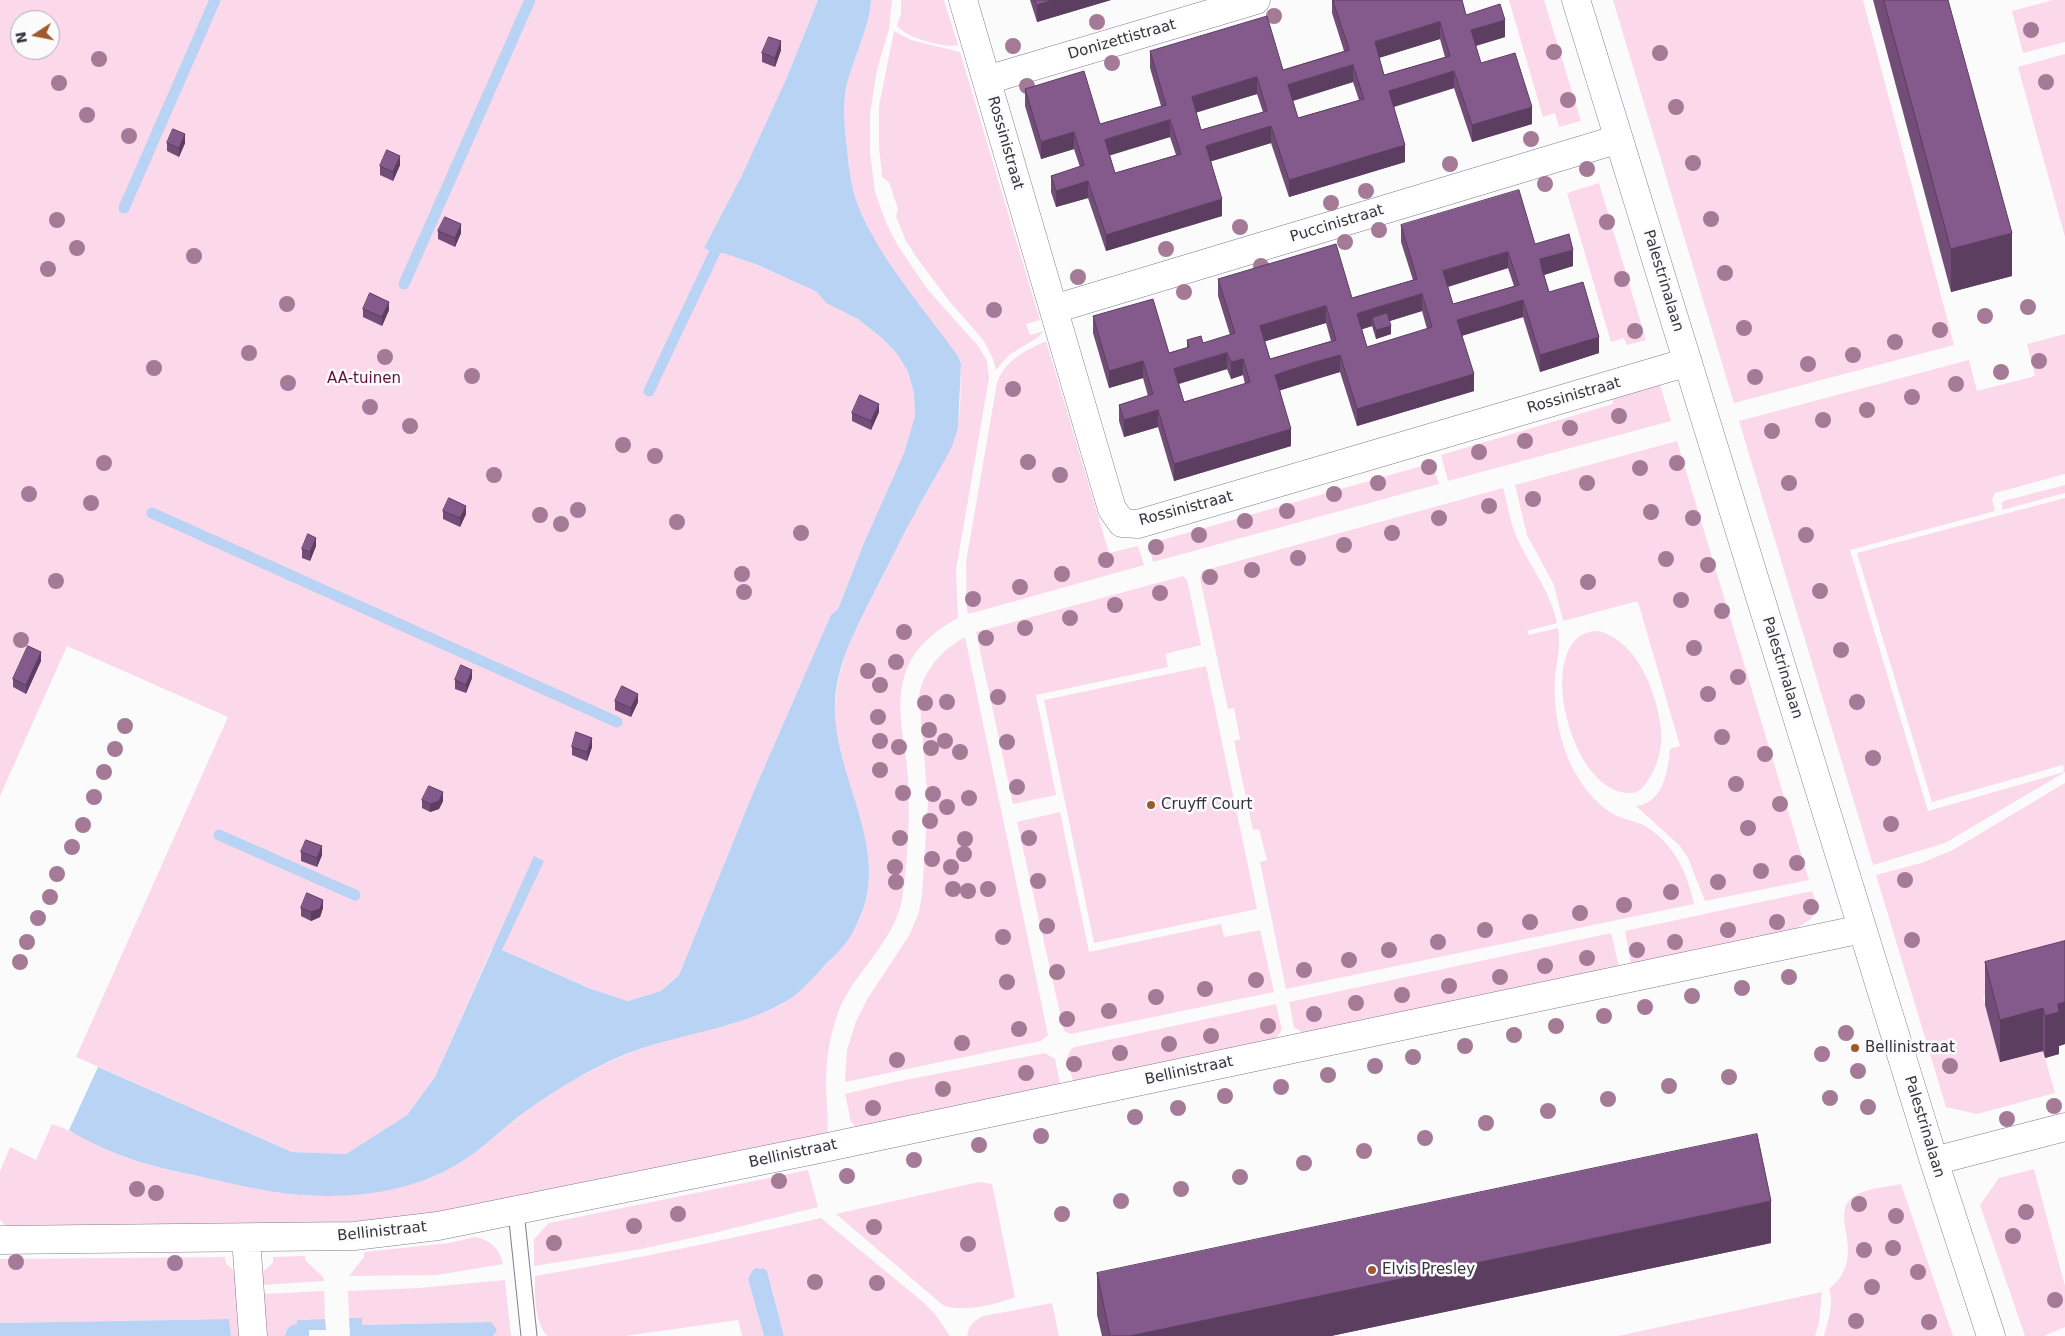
<!DOCTYPE html>
<style>
body{margin:0}
#map{position:relative;width:2065px;height:1336px;overflow:hidden;background:#fbfbfb;font-family:"DejaVu Sans",sans-serif}
canvas{display:block}
.north{position:absolute;left:10px;top:10px;width:50px;height:50px;box-sizing:border-box;background:#fbfbfb;border:1px solid #acabaf;border-radius:50%;rotate:259deg;font-size:14px;font-weight:700;line-height:20px;text-align:center;color:#36333e}
.north::after{content:'';display:block;margin:auto;width:18px;height:22px;background:#9e592c;clip-path:polygon(50% 0,100% 100%,50% 72%,0 100%)}
</style>
<div id="map">
<canvas width="2065" height="1336"></canvas>
<div class="north">N</div>
</div>
<script>
const g = document.querySelector('canvas').getContext('2d');
g.lineJoin = 'round';
function paint(path, color) { g.fillStyle = color; g.fill(path, 'evenodd'); }
function stroke(path, color, width, dash) { g.strokeStyle = color; g.lineWidth = width; g.lineCap = dash ? 'butt' : 'round'; g.setLineDash(dash || []); g.stroke(path); }
function drawText(font, color, halo, rows, align = 'center') {
  g.font = font + ' "DejaVu Sans",sans-serif'; g.lineWidth = 5; g.setLineDash([]); g.textBaseline = 'middle'; g.strokeStyle = halo; g.fillStyle = color; for (const [text, x, y, turn = 0] of rows) {
    g.save(); g.translate(x, y); g.rotate((+turn || 0) * Math.PI / 180); g.textAlign = isNaN(turn) ? turn : align; if (halo) g.strokeText(text, 0, 0); g.fillText(text, 0, 0); g.restore();
  }
}
const green = new Path2D(`
 M0,0H818L787,77L742,175L704,248L715,254L723,253L758,265L817,292L826,303L858,319L883,339L898,355L908,372L914,393L915,416L904,453L864,543L838,609L831,616L753,793L679,975L661,991L628,1001L591,989L502,950L492,948L435,1077L407,1115L346,1154L292,1152L76,1057L228,717L67,646L0,796ZM20,20H50V50H20Z
 M871,0H892L889,29L877,70L870,113V152L875,192L887,225L898,246L928,290L979,347L987,361L989,378L956,570L958,618C936,630 913,648 905,674C894,707 906,744 908,778C910,818 908,860 902,899C895,941 855,971 839,1010C830,1034 826,1058 826,1084C826,1100 829,1117 827,1133L469,1207L403,1217L338,1223L15,1228L5,1225L0,1220V1172L10,1147L36,1160L52,1124C78,1132 101,1149 127,1158C160,1168 195,1176 229,1183C259,1189 288,1195 318,1196C358,1196 406,1190 443,1172C472,1158 496,1134 521,1115C553,1091 587,1070 625,1055C661,1039 701,1031 739,1020C755,1015 775,1010 788,1000C792,997 795,993 799,990C823,968 848,946 861,916C887,852 843,790 836,726C833,701 838,676 846,653C855,624 872,598 885,572C895,551 904,531 916,511C930,486 947,459 956,431C962,415 960,382 961,364L958,356C924,310 885,267 862,215C852,194 849,171 847,148C845,131 843,112 845,95C850,62 869,33 871,0Z
 M901,0H944L958,45C946,49 903,37 897,25L901,14Z
 M1509,0H1544L1581,121L1559,127L1555,113L1543,117Z
 M1613,0H1863L1954,345L1734,403Z
 M2053,0H2065V42L2023,53L2012,11Z
 M894,31L911,40L960,52L1040,320L1026,324L1030,335L1044,331L1037,338L1009,355L996,370L993,359L984,341L950,302L917,258L906,241L896,216L898,209L889,182L882,177L879,146V106Z
 M2065,54V237L2018,67Z
 M1599,183L1646,340L1627,345L1624,338L1611,342L1567,193Z
 M2065,334V474L1995,493L1992,500L1995,511L1850,550L1928,811L2064,772L2063,765L1932,802L1857,553L2065,498V772L1945,843L1873,865L1739,421L1969,360L1977,391L2035,376L2027,344Z
 M1046,341L1109,553L1138,546L1144,565L969,614L967,611L966,562L997,383C1005,360 1026,350 1046,341Z
 M1660,385L1671,421L1448,481L1441,455L1613,404L1612,399Z
 M1677,441L1809,880L1705,901L1688,858L1680,846L1636,806C1663,803 1668,771 1670,749L1680,746L1638,602H1634L1563,621L1554,585L1527,535L1515,485Z
 M1432,463L1439,484L1153,562L1148,544Z
 M2065,485V493L2002,510V502L2007,500Z
 M1503,488C1508,505 1510,524 1518,540C1531,568 1551,592 1557,623L1527,631L1529,635L1558,628C1561,646 1557,660 1555,677C1553,710 1560,747 1577,776C1586,791 1600,808 1617,816C1626,820 1637,821 1645,826C1673,842 1688,874 1694,904L1286,989L1260,862L1267,860L1259,829L1253,830L1234,741L1240,739L1234,708L1228,709L1200,578L1202,571Z
 M1183,576L1187,580L1201,645L1165,654L1168,667L1036,695L1056,795L1013,804L976,632Z
 M1599,631C1638,642 1657,693 1661,729C1663,746 1658,766 1648,780C1643,789 1637,794 1627,793C1566,789 1532,629 1599,631Z
 M965,637L1048,1035L1041,1041L845,1082L847,1050L856,1021L868,998L910,934L919,912L922,895L928,802L919,696C924,669 942,650 965,637Z
 M1206,666L1257,909L1094,943L1044,700Z
 M2065,783V974L1983,997L2000,1062L2043,1051L2055,1093L1977,1114L1946,1107L1876,875L1921,863L1951,851Z
 M1060,812L1089,952L1221,924L1224,937L1260,930L1274,992L1071,1034L1064,1031L1017,822Z
 M1812,891L1818,908L1811,919L1795,929L1631,964L1625,931Z
 M1611,933L1619,967L1303,1033L1294,1027L1289,1002Z
 M1276,1004L1282,1030L1275,1039L1073,1082L1067,1058L1071,1049L1075,1047Z
 M1045,1053L1055,1059L1060,1084L856,1127L851,1122L845,1094L900,1081Z
 M2034,1169L2065,1286V1327L2044,1336H2025L1980,1205L1999,1178Z
 M808,1170L818,1207L714,1233L641,1249L534,1266V1239L549,1223Z
 M979,1182L992,1184L1015,1297C995,1305 965,1312 944,1306L836,1214Z
 M1901,1184L1953,1336H1824C1827,1323 1835,1302 1829,1289C1872,1255 1824,1213 1856,1195C1868,1188 1887,1187 1901,1184Z
 M821,1218L923,1302L935,1314L950,1336H784L767,1271L760,1268L753,1270L748,1279L764,1336H742L738,1320L625,1336H547C534,1320 535,1296 535,1276C631,1260 726,1240 821,1218Z
 M475,1237C491,1240 499,1248 503,1264L437,1275L349,1276L364,1257V1252L449,1243Z
 M305,1256V1260L323,1277L324,1281L262,1285L261,1273L273,1263V1257Z
 M225,1257L226,1263L238,1275L242,1336H231L228,1319L0,1323V1259Z
 M505,1280L511,1336H493L495,1333L491,1322L362,1325L361,1318H349L348,1291L418,1288Z
 M324,1291L325,1319L297,1320V1324L285,1332V1336H264L262,1294Z
 M1822,1292L1819,1322L1815,1336H1618Z
 M1052,1303L1059,1336H967C969,1325 974,1320 984,1316Z`);
const water = new Path2D(`
 M818,0H871C869,33 850,62 845,95C843,112 845,131 847,148C849,171 852,194 862,215C886,267 925,310 958,356L961,364L958,428L953,444C941,469 926,492 913,517C901,537 892,559 881,579C862,617 837,659 835,702C832,779 896,851 856,926C849,941 838,953 826,964C815,976 799,994 785,1002C738,1029 676,1034 626,1054C587,1070 552,1092 518,1117C500,1131 483,1148 464,1160C410,1196 337,1201 275,1192C256,1189 238,1185 220,1181C189,1174 156,1168 125,1157C108,1151 91,1142 75,1134L69,1130L98,1067L292,1152L346,1154L407,1115L435,1077L534,856L544,861L502,950L591,989L628,1001L661,991L679,975L753,793L831,615L838,609L864,543L904,453L915,416L914,393L908,372L898,355L883,339L858,319L826,303L817,292L758,265L723,253L715,254L704,248L742,175L787,77Z
 M756,1268L765,1269L767,1271L784,1336H764L748,1279L752,1271Z
 M349,1318H362V1325L491,1322L497,1330L493,1336H350Z
 M229,1319L231,1336H0V1323Z
 M325,1319L326,1330H309V1336H285C286,1328 290,1325 297,1324V1320Z`);
const stream = new Path2D(`
 M124,208L215,0
 M404,284L530,0
 M649,391L719,243
 M152,513L617,722
 M219,835L355,895`);
const service = new Path2D(`
 M516,1211L529,1336`);
const minor = new Path2D(`
 M963,0L1112,509L1122,523L1138,524L1688,362
 M1576,0L1934,1161L1991,1336
 M987,80L1256,0
 M1054,309L1619,139
 M1934,1161L2065,1127
 M246,1238L253,1336
 M0,1240L354,1236L438,1226L814,1150L1862,929`);
const trees = [
 [1274,16],
 [1097,22],
 [2031,30],
 [1013,46],
 [1554,52],
 [1660,53],
 [99,59],
 [1112,63],
 [2046,82],
 [59,83],
 [1027,86],
 [1568,100],
 [1676,107],
 [87,115],
 [129,136],
 [1531,139],
 [1693,163],
 [1450,164],
 [1587,169],
 [1545,184],
 [1366,191],
 [1331,203],
 [1711,219],
 [57,220],
 [1607,222],
 [1240,227],
 [1379,230],
 [1345,242],
 [77,248],
 [1166,249],
 [194,256],
 [1261,266],
 [48,269],
 [1725,273],
 [1078,277],
 [1622,279],
 [1184,292],
 [287,304],
 [2028,307],
 [994,310],
 [1985,316],
 [1744,328],
 [1940,330],
 [1635,331],
 [1895,342],
 [249,353],
 [1853,355],
 [385,357],
 [2039,361],
 [1808,364],
 [154,368],
 [2001,372],
 [472,376],
 [1755,377],
 [288,383],
 [1956,384],
 [1013,389],
 [1912,397],
 [370,407],
 [1867,410],
 [1619,416],
 [1823,420],
 [410,426],
 [1570,428],
 [1772,431],
 [1525,441],
 [623,445],
 [1479,452],
 [655,456],
 [1028,462],
 [104,463],
 [1677,463],
 [1429,467],
 [1640,468],
 [494,475],
 [1060,475],
 [1378,483],
 [1587,483],
 [1789,483],
 [29,494],
 [1334,494],
 [1533,499],
 [91,503],
 [1489,506],
 [578,510],
 [1287,511],
 [1651,512],
 [540,515],
 [1439,518],
 [1693,518],
 [1245,521],
 [677,522],
 [561,524],
 [801,533],
 [1392,533],
 [1199,535],
 [1806,535],
 [1344,545],
 [1156,547],
 [1298,558],
 [1666,559],
 [1106,560],
 [1708,565],
 [1252,570],
 [742,574],
 [1062,574],
 [1210,577],
 [56,581],
 [1588,582],
 [1020,587],
 [1820,591],
 [744,592],
 [1160,593],
 [973,599],
 [1681,600],
 [1115,605],
 [1722,611],
 [1070,618],
 [1025,628],
 [904,632],
 [986,638],
 [21,640],
 [1694,648],
 [1841,650],
 [896,662],
 [868,671],
 [1738,677],
 [880,685],
 [1708,694],
 [998,697],
 [947,702],
 [1857,702],
 [925,703],
 [878,717],
 [125,726],
 [929,730],
 [1722,737],
 [880,741],
 [945,741],
 [1007,742],
 [899,747],
 [931,748],
 [115,749],
 [960,752],
 [1765,754],
 [1873,758],
 [880,770],
 [104,772],
 [1736,784],
 [1017,787],
 [903,793],
 [933,794],
 [94,797],
 [969,798],
 [1780,804],
 [947,807],
 [930,821],
 [1891,824],
 [83,825],
 [1748,828],
 [900,838],
 [1029,838],
 [965,839],
 [72,847],
 [964,854],
 [932,859],
 [1797,863],
 [895,867],
 [951,867],
 [1761,871],
 [57,874],
 [1905,880],
 [1038,881],
 [896,882],
 [1718,882],
 [953,889],
 [988,889],
 [968,891],
 [1671,892],
 [50,897],
 [1624,905],
 [1811,907],
 [1580,913],
 [38,918],
 [1530,922],
 [1777,922],
 [1047,926],
 [1485,930],
 [1728,930],
 [1003,937],
 [1912,940],
 [27,942],
 [1438,942],
 [1675,942],
 [1389,950],
 [1637,950],
 [1587,958],
 [1349,960],
 [20,962],
 [1545,966],
 [1304,970],
 [1057,972],
 [1500,977],
 [1789,977],
 [1256,980],
 [1007,982],
 [1449,986],
 [1742,988],
 [1205,989],
 [1402,995],
 [1692,996],
 [1156,997],
 [1356,1003],
 [1645,1007],
 [1109,1011],
 [1314,1014],
 [1604,1016],
 [1067,1019],
 [1268,1026],
 [1556,1026],
 [1019,1029],
 [1846,1033],
 [1514,1035],
 [1211,1036],
 [962,1043],
 [1169,1044],
 [1465,1046],
 [1120,1053],
 [1822,1054],
 [1413,1057],
 [897,1060],
 [1074,1064],
 [1375,1066],
 [1950,1066],
 [1858,1071],
 [1026,1073],
 [1328,1075],
 [1729,1077],
 [1669,1086],
 [1281,1087],
 [943,1089],
 [1225,1096],
 [1830,1098],
 [1608,1099],
 [2054,1106],
 [1868,1107],
 [873,1108],
 [1178,1108],
 [1548,1111],
 [1135,1117],
 [2007,1119],
 [1486,1123],
 [1041,1136],
 [1425,1138],
 [979,1145],
 [1364,1151],
 [914,1160],
 [1304,1163],
 [847,1176],
 [1240,1177],
 [779,1181],
 [137,1189],
 [1181,1189],
 [156,1193],
 [1121,1201],
 [1859,1204],
 [2026,1212],
 [678,1214],
 [1062,1214],
 [1896,1216],
 [634,1226],
 [874,1227],
 [2013,1236],
 [554,1243],
 [968,1244],
 [1893,1248],
 [1864,1250],
 [16,1262],
 [175,1263],
 [1918,1272],
 [815,1282],
 [877,1283],
 [1872,1287],
 [2055,1300],
 [1856,1321],
 [1929,1322]
];
const wall = new Path2D(`
 M1030,0H1111L1037,22Z
 M1332,0H1462L1466,15L1505,37L1476,46L1481,63L1532,124L1472,142L1454,88L1394,107L1405,162L1289,197L1271,143L1211,161L1222,216L1106,251L1088,198L1056,207L1051,192V176L1080,167L1074,149L1041,159L1025,106V89L1100,124L1161,106L1150,68V51L1283,70L1344,51L1332,13ZM1440,39L1445,57L1384,75L1379,58ZM1353,82L1359,100L1298,118L1293,101ZM1257,94L1263,112L1201,130L1196,112ZM1170,137L1176,155L1115,173L1109,155Z
 M1873,0H1948L2012,276L1951,292Z
 M781,50L775,67L762,62V53Z
 M167,143H185L179,157L167,151Z
 M400,165L393,181L380,175V166Z
 M1401,225L1535,244L1573,266L1544,275L1549,292L1599,353L1540,372L1523,317L1491,327L1462,336L1474,391L1357,426L1340,372L1308,381L1280,390L1291,446L1174,481L1158,427L1124,437L1119,421V405L1148,396L1143,378L1109,388L1093,333V316L1169,353L1187,348V340L1203,343L1230,335L1218,296V279L1352,298L1413,280L1401,242ZM1508,268L1514,286L1453,304L1448,287ZM1422,311L1427,329L1367,347L1362,329L1372,326L1376,339L1391,334L1389,321ZM1326,323L1331,341L1270,359L1265,341ZM1227,369L1231,379L1243,375L1245,384L1184,402L1179,384Z
 M438,231L461,233L455,247L438,239Z
 M363,309L389,310L382,326L363,317Z
 M879,412L871,430L852,421V413Z
 M443,511L466,514L460,527L443,519Z
 M316,546L310,561L302,558V549Z
 M41,661L26,694L13,687V679Z
 M472,678L466,693L455,689V680Z
 M615,701L638,702L631,717L615,710Z
 M572,747H592L587,761L572,755Z
 M422,800L443,801L439,809L430,812L422,808Z
 M301,852L322,855L317,867L301,861Z
 M301,908H323L320,917L311,921L301,916Z
 M2065,941V1044L2059,1046V1054L2045,1058L2043,1051L2000,1062L1985,1005V962Z
 M1771,1243L1331,1336H1102L1097,1315V1273Z`);
const shadedWall = new Path2D(`
 M1053,0H1111L1037,22V5Z
 M1505,20V37L1471,47V30Z
 M1440,22V39L1375,59V42Z
 M781,41V50L775,67V58Z
 M1353,65V82L1288,102V85Z
 M1454,71V88L1389,108V91Z
 M1257,77V94L1192,114V97Z
 M1532,107V124L1472,142V125Z
 M1170,120V137L1105,157V140Z
 M1271,126V143L1206,163V146Z
 M1074,132V149L1041,159V142Z
 M185,134V143L179,157V148Z
 M1405,145V162L1289,197V180Z
 M400,156V165L393,181V172Z
 M1088,181V198L1056,207V191Z
 M1222,199V216L1106,251V235Z
 M461,224V233L455,247V238Z
 M2012,233V276L1951,292V249Z
 M1573,250V266L1540,276V259Z
 M1508,252V268L1443,288V271Z
 M1422,294V311L1374,326L1372,318V326L1357,331V314Z
 M1523,300V317L1457,337V320Z
 M389,302V310L382,326V317Z
 M1326,306V323L1260,343V326Z
 M1391,326V334L1376,339V330Z
 M1599,337V353L1540,372V355Z
 M1227,353V369L1174,385V369Z
 M1340,355V372L1275,392V375Z
 M1243,359V375L1231,379V362Z
 M1143,361V378L1109,388V371Z
 M1474,374V391L1357,426V409Z
 M879,404V412L871,430V421Z
 M1158,410V427L1124,437V420Z
 M1291,429V446L1174,481V464Z
 M466,506V514L460,527V518Z
 M316,538V546L310,561V552Z
 M41,652V661L26,694V685Z
 M472,670V678L466,693V685Z
 M638,694V702L631,717V708Z
 M592,738V747L587,761V752Z
 M443,792V801L439,809L430,812V804Z
 M322,846V855L317,867V858Z
 M323,900V908L320,917L311,921V912Z
 M2065,1002V1044L2059,1046V1054L2045,1058V1016L2058,1004Z
 M2043,1008V1051L2000,1062V1020Z
 M1771,1201V1243L1331,1336H1130Z`);
const building = new Path2D(`
 M1035,0H1053L1037,5Z
 M1333,0H1462L1466,15L1500,4L1505,20L1471,30L1481,63L1515,53L1532,107L1472,125L1454,71L1389,91L1405,145L1289,180L1271,126L1206,146L1222,199L1106,235L1088,181L1056,191L1051,176L1084,165L1074,132L1041,142L1025,89L1084,71L1100,124L1166,105L1150,51L1267,16L1283,70L1349,50ZM1440,22L1450,56L1384,75L1375,42ZM1353,65L1364,99L1298,118L1288,85ZM1257,77L1267,111L1201,130L1192,97ZM1170,120L1181,154L1115,173L1105,140Z
 M1884,0H1948L2012,233L1951,249Z
 M769,37L781,41L775,58L762,53Z
 M173,129L185,134L179,148L167,143Z
 M387,150L400,156L393,172L380,166Z
 M1519,190L1535,244L1569,234L1573,250L1540,259L1542,269L1549,292L1583,282L1599,337L1540,355L1523,300L1491,310L1457,320L1474,374L1357,409L1340,355L1308,364L1275,375L1291,429L1174,464L1158,410L1124,420L1119,405L1153,394L1143,361L1109,371L1093,316L1153,299L1169,353L1189,347L1187,340L1201,336L1203,343L1235,333L1218,279L1336,244L1352,298L1386,288L1417,279L1401,225ZM1508,252L1519,285L1453,304L1443,271ZM1422,294L1432,327L1367,347L1357,314ZM1326,306L1336,340L1270,359L1260,326ZM1227,353L1231,362L1243,359L1250,382L1184,402L1174,369Z
 M445,217L461,224L455,238L438,231Z
 M370,293L389,302L382,317L363,309Z
 M1387,313L1391,326L1376,330L1372,318Z
 M860,395L879,404L871,421L852,413Z
 M449,498L466,506L460,518L443,511Z
 M308,534L316,538L310,552L302,549Z
 M28,646L41,652L26,685L13,679Z
 M461,665L472,670L466,685L455,680Z
 M622,686L638,694L631,708L615,701Z
 M576,732L592,738L587,752L572,747Z
 M429,786L443,792L439,801L430,804L422,800Z
 M306,840L322,846L317,858L301,852Z
 M307,893L323,900L320,909L311,912L301,908Z
 M2065,941V1002L2058,1004L2059,1012L2045,1016L2043,1008L2000,1020L1985,962Z
 M1757,1134L1771,1201L1130,1336H1110L1097,1273Z`);
const markers = [
 [1151,805,5,"#9e592c"],
 [1855,1048,5,"#9e592c"],
 [1372,1270,5,"#9e592c"]
];
const streetNames = [
 ["Donizettistraat",1122,40,-16],
 ["Rossinistraat",1005,143,74],
 ["Puccinistraat",1337,224,-17],
 ["Palestrinalaan",1663,281,73],
 ["Rossinistraat",1574,396,-16],
 ["Rossinistraat",1186,509,-15],
 ["Palestrinalaan",1782,668,73],
 ["Bellinistraat",1189,1071,-12],
 ["Palestrinalaan",1924,1127,73],
 ["Bellinistraat",793,1154,-12],
 ["Bellinistraat",382,1232,-6]
];
const parkNames = [
 ["AA-tuinen",364,379]
];
const poiNames = [
 ["Cruyff Court",1161,805],
 ["Bellinistraat",1865,1048],
 ["Elvis Presley",1382,1270]
];
paint(green, '#fbd9eb');
paint(water, '#b9d3f5');
stroke(stream, '#b9d3f5', 11);
stroke(service, '#827a94', 17);
stroke(minor, '#827a94', 29);
stroke(service, '#fff', 15);
stroke(minor, '#fff', 28);
g.fillStyle = '#a47a96';
for (const [x, y] of trees) { g.beginPath(); g.arc(x, y, 8, 0, 2 * Math.PI); g.fill(); }
paint(wall, '#724d78');
paint(shadedWall, '#5c3e61');
paint(building, '#84598b');
stroke(building, '#5c3e61', 1);
for (const [x, y, r, color] of markers) { const dot = new Path2D(); dot.arc(x, y, r, 0, 2 * Math.PI); g.fillStyle = color; g.fill(dot); stroke(dot, '#fbfbfb', 2); }
drawText('15px', '#36333e', '#fbfbfb', streetNames);
drawText('15px', '#5c1044', '#fbfbfb', parkNames);
drawText('15px', '#36333e', '#fbfbfb', poiNames, 'left');
</script>
